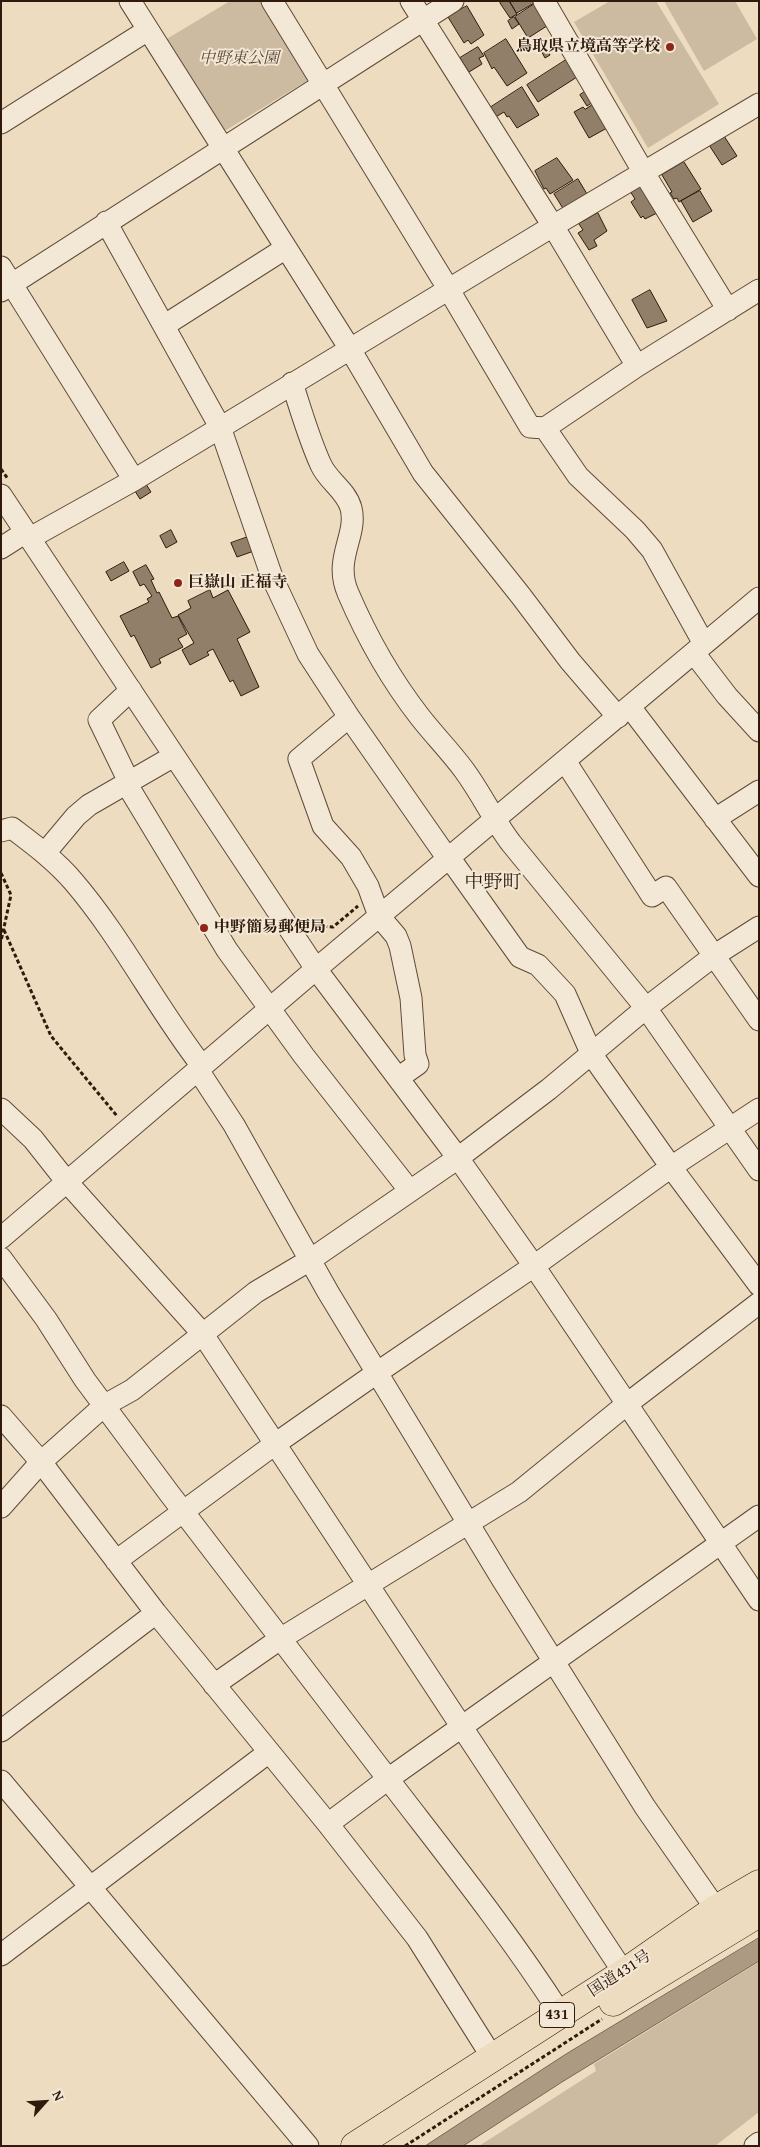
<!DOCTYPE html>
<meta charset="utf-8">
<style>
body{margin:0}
#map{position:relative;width:760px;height:2147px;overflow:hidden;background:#eddcbf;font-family:"Gentium Book Plus",serif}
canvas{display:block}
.frame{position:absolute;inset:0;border:2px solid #301a0c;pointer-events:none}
.north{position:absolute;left:20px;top:2077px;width:50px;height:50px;-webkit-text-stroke:4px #f3e8d5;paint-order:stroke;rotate:64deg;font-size:14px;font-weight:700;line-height:20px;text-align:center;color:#301a0c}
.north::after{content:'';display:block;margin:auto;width:18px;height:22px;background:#301a0c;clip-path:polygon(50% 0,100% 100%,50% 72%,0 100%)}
</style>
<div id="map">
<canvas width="760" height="2147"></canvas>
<div class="frame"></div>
<div class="north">N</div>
</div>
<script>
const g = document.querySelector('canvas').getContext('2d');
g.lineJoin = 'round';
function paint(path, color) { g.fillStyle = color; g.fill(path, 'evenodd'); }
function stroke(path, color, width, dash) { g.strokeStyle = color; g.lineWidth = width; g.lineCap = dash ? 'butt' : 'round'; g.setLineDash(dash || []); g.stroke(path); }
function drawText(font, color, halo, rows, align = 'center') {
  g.font = font + ' "Gentium Book Plus","Noto Serif JP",serif'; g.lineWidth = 4; g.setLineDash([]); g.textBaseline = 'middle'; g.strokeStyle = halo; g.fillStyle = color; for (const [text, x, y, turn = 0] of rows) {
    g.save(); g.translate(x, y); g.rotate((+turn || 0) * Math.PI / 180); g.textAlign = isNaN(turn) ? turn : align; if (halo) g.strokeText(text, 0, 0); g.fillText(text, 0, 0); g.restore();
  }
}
const green = new Path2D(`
 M230,1H265L313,77L223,132L165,40Z
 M610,1H656L719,104L648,148L574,22Z
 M664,1H735L757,39L704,71Z
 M759,1962V2112L715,2146H479L596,2071L594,2064Z`);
const water = new Path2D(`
 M759,1938V1961L562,2082L463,2146H425L566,2054Z`);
const building = new Path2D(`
 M503,1H509L517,14L510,18L500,3Z
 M510,1H536V2L517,13Z
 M536,3L550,24L528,38L515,17Z
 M467,6L484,35L471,44L468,40L464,43L448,17Z
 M514,17L519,24L512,29L508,21Z
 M506,39L527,73L507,86L494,67L492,69L484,53Z
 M544,44L550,55L545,58L539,47Z
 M478,47L484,56L479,58L482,64L469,72L460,58Z
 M566,60L577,77L538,102L527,85Z
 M522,87L539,115L517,128L509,116L507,117L504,112L494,118L488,109Z
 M589,89L596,100L587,106L580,95Z
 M597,102L607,128L589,138L574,112L583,107L585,109Z
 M724,136L737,156L722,165L709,145Z
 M557,158L573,180L550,194L546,188L544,189L535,171Z
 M684,162L701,189L679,202L677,198L674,199L670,193L672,192L662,175Z
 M578,179L587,194L564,210L554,194Z
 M640,185L657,213L645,219L643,216L641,218L631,202L635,199L630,191Z
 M700,191L712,211L693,222L681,201Z
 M598,213L607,231L594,240L597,246L589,250L578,233L583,230L579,224Z
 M650,290L667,321L647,328L632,300Z
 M144,481L151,492L140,499L133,488Z
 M171,530L177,542L166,548L160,536Z
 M248,537L254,551L237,557L231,543Z
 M124,562L129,571L111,581L106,572Z
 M146,565L154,579L151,580L157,593L159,592L172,618L178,616L187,634L178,639L183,647L159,659L161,663L151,668L134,635L131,637L120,616L149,602L147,599L152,596L144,584L140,586L133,572Z
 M210,590L213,598L228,590L250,632L237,639L259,687L241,696L233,680L230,682L213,649L207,652L209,655L190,665L182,650L194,643L178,615L191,608L188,601Z`);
const path = new Path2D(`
 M1,469L8,479
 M1,873L11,895L1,941
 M305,920L319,926L333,927L358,906
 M4,930L51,1036L117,1116
 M405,2146L602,2019`);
const minor = new Path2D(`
 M130,1L350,349L423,473L521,596L570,661L618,717
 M272,1L449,290L530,427L545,428L637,366L759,290
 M411,1L553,226L637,366
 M544,1L644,173L728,310
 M1,123L148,30
 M106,222L220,427L272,577L308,654L349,717L448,859L456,867L520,957L538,965L565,994L592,1055L671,1167L759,1285
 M1,267L134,480
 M1,291L453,1
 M165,325L286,248
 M292,383C301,410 309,439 321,465C328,481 346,490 351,508C358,536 333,558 348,593C366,635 392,681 420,717C434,735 450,751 464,770C481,793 493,819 511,843L646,1008L759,1170
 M545,428L578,476L635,530L652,550L704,644
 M1,495L316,969L458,1158L534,1266L759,1600
 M30,538L134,480L553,226L759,104
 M1,548L26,532
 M694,653L727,696L759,731
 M630,707L759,876
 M349,717L299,759L323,826L351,857L368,886L379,916L396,936L400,946L411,998L415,1055L418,1064L398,1078
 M565,761L652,896L666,887L759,1020
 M129,782L99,720L131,690
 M126,783L227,950L304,1056L410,1191
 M715,819L759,791
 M1,831L12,828C33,844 55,860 73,881C122,938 156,1007 202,1066
 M45,853L76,816L89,805L174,756
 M198,1070L234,1125L328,1292L502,1579L645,1807L716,1909
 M1,1109L33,1139L67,1182L202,1333L624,1973
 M1,1238L316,969L759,598
 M1,1258L46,1319L85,1380L169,1493L388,1779L759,1516
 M1,1416L41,1462L156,1613L328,1824L417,1938L492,2057
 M1,1507L41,1462L105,1405L132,1390L256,1292L310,1260L458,1158L549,1089L646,1008L715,955L759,927
 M116,1561L275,1444L378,1372L534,1266L671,1167L759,1109
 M214,1685L280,1639L519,1492L627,1404L759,1303
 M1,1731L156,1613
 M1,1781L308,2146
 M328,1824L388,1779C447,1856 508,1932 560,2013
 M1,1955L269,1752
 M755,2146L759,2143`);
const highway = new Path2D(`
 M613,2002L759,1913
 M355,2146L624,1973L716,1909L759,1884`);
const markers = [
 [670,47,5,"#8f2418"],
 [178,583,5,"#8f2418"],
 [204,928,5,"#8f2418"]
];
const shields = [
 [557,2015,35]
];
const shieldNames = [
 ["431",557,2015]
];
const poiNames = [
 ["鳥取県立境高等学校",660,47,"right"],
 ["巨嶽山 正福寺",188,583],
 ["中野簡易郵便局",214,928]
];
const parkNames = [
 ["中野東公園",239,59]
];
const streetNames = [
 ["国道431号",620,1974,-33]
];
const quarterNames = [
 ["中野町",493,883]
];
paint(green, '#cdbba1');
paint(water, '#ad9a82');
stroke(water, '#7b6753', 1);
paint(building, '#927f69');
stroke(building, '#301a0c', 1);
stroke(minor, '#5f4a39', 23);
stroke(highway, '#301a0c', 29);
stroke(path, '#301a0c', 3, [4, 2.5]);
stroke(minor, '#f3e8d5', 21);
stroke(highway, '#eddcbf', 28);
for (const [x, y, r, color] of markers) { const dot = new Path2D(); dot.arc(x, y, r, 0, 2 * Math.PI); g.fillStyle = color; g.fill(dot); stroke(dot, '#f3e8d5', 2); }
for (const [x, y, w] of shields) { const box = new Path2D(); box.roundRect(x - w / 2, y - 12.5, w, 25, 4); g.fillStyle = '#f3e8d5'; g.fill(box); stroke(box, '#301a0c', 1); }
drawText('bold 15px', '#301a0c', null, shieldNames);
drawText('bold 16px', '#301a0c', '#f3e8d5', poiNames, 'left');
drawText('italic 16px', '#5f4a39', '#f3e8d5', parkNames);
drawText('16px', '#301a0c', '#f3e8d5', streetNames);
drawText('19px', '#301a0c', '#f3e8d5', quarterNames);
</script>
